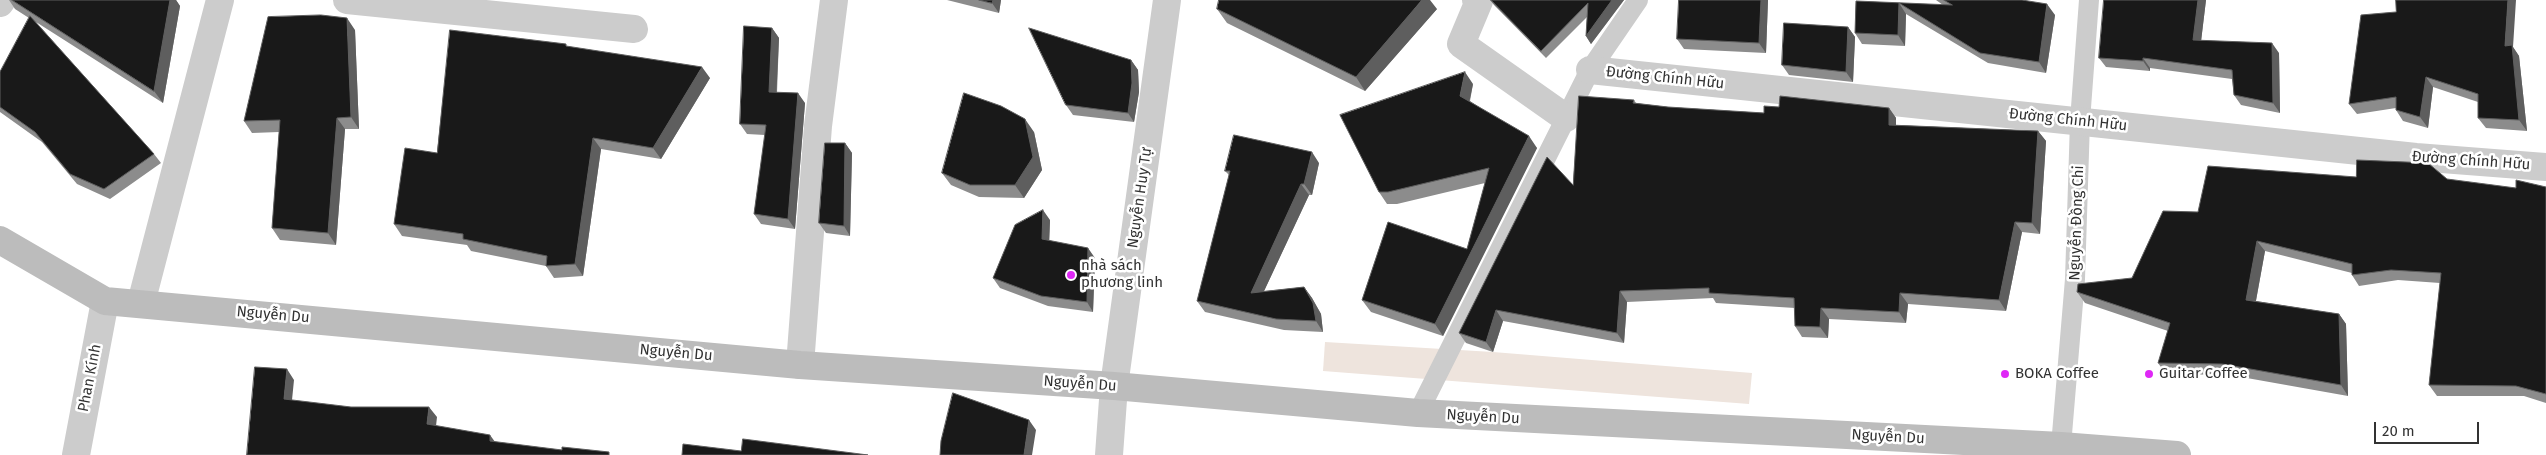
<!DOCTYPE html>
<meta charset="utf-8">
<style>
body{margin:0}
#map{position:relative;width:2546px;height:455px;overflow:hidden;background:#fff;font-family:"Fira Sans",sans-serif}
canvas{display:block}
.scale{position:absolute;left:2374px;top:422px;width:105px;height:22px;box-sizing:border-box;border:2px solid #323232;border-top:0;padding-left:6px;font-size:15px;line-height:18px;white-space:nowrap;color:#323232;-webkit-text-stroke:4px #fff;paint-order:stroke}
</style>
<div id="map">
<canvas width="2546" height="455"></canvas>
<div class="scale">20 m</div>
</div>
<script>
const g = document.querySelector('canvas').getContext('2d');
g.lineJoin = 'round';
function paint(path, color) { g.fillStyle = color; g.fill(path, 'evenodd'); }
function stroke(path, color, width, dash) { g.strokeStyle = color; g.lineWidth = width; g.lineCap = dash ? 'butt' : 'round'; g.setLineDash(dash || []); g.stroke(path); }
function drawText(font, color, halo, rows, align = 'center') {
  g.font = font + ' "Fira Sans",sans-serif'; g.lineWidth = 5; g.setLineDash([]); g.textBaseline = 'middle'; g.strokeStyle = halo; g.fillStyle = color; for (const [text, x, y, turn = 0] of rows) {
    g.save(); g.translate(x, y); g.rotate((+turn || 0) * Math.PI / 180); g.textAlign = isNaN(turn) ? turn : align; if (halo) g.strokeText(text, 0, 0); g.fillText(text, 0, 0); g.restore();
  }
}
const green = new Path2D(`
 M1325,342L1493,352L1752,373L1749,404L1323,371Z`);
const lane = new Path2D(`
 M1418,413L1590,70L1638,0
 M2061,446L2075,279L2080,121L2089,0`);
const street = new Path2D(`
 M347,0L634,29
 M1476,0L1479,1L1461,44L1566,118
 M0,3L2,0
 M1590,70L2416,157L2546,167
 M141,303L220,0
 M800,365L818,126L834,0
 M76,455L105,301
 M1109,455L1114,386L1167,0`);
const secondary = new Path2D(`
 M0,240L105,301L800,365L1114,386L1418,413L2061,446L2177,455`);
const wall = new Path2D(`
 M9,0H176L180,6L163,103L36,22L154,154L161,163L110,199L77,184L42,142L0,112V72L29,18L15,9Z
 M947,0H1001L999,13Z
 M1490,0H1624L1591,44L1586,36L1587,17L1546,58L1494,5Z
 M1679,0H1768L1766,53L1684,49L1677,39Z
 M1936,0H2022L2055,15L2046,73L1988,63L1906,14L1905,46L1862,44L1855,33L1856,1L1943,5Z
 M2104,0H2206L2201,41L2279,53L2280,113L2241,105L2234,95L2232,79L2150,68V71L2106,67L2099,58Z
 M1217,9H1437L1365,91L1227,23Z
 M2396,12L2513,47L2519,56L2527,131L2486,128L2478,118V102L2433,87L2428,128L2403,121L2396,110V108L2357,114L2349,104Z
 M1848,27L1855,37L1853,82L1789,75L1782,65Z
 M772,28L779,38L777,93L805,103L795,229L761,224L754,214L765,135L747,134L740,124Z
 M355,30L359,129H345L336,245L280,240L272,228L279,132L252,133L244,121Z
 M568,47L710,78L661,159L601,149L583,276L554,278L546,266L471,251L467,245L402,236L394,224Z
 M1131,60L1138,70L1139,92L1134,122L1073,115L1066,105Z
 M1473,84L1470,101L1537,148L1443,336L1371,312L1362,300L1467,249L1485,183L1397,204H1387L1379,192Z
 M1634,100L1636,103L1668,107L1764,113L1889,108L1896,118V125L2038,131L2046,141L2040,234L2022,232L2006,311L1908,304L1906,323L1829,319L1828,338L1802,337L1795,326V308L1716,303L1713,298L1627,302L1624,343L1503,321L1493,352L1466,343L1459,333L1573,185Z
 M1034,132L1042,170L1024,198L979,197L951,185L942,173Z
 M845,143L852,153L850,236L826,233L819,223Z
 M1319,163L1312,195H1309L1264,291L1304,287L1312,298L1321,314L1323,332L1284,330L1205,312L1197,301L1229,175L1225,171Z
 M2356,177L2516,188L2546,187V403L2524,396H2437L2429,385L2440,283L2398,280L2359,286L2352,275V273L2265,251L2256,301L2339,314L2346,324L2348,396L2230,375L2166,374L2158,363L2168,331L2085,303L2077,292L2132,278L2198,212Z
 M1050,220L1049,240L1095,258L1093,312L1048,306L1000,288L993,278Z`);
const shadedWall = new Path2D(`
 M170,0H176L180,6L163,103L154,91Z
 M993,0H1001L999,13L992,3Z
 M1422,0H1430L1437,9L1365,91L1356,77Z
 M1612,0H1624L1591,44L1586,36Z
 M1761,0H1768L1766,53L1759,43Z
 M2198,0H2206L2200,50L2193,40Z
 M2508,0H2516L2513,47L2519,56L2527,131L2519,120L2505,46Z
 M1899,3L1906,14L1905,46L1898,35Z
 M2047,4L2055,15L2046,73L2039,62Z
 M347,18L355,30L359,129L351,117Z
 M1848,27L1855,37L1853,82L1846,72Z
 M772,28L779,38L776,102L769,92Z
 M2272,43L2279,53L2280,113L2273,103Z
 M2143,58L2150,68V71L2143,61Z
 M1131,60L1138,70L1139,92L1134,122L1128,113Z
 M702,67L710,78L661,159L653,148Z
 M1465,72L1473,84L1468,108L1460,96Z
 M2426,77L2433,87L2428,128L2420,117Z
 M798,93L805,103L795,229L788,219Z
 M1889,108L1896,118V136L1889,125Z
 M337,118L345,129L336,245L328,233Z
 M1025,119L1034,132L1042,170L1024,198L1015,185Z
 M2038,131L2046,141L2040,234L2032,223Z
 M1529,136L1537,148L1443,336L1435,324Z
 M593,138L601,149L583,276L575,264Z
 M845,143L852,153L850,236L844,226Z
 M1312,152L1319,163L1312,195L1304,184Z
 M1301,184L1309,195L1258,304L1251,293Z
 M1043,210L1050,220L1049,249L1042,239Z
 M2015,222L2022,232L2006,311L1999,300Z
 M2257,241L2265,251L2254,311L2246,300Z
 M1088,248L1095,258L1093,312L1087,302Z
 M1304,287L1312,298L1321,314L1323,332L1316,321Z
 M1620,291L1627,302L1624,343L1617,333Z
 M1900,293L1908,304L1906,323L1899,312Z
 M1821,308L1829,319L1828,338L1820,327Z
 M1496,310L1503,321L1493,352L1486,342Z
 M2339,314L2346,324L2348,396L2341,385Z
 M287,369L294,380L291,410L284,399Z
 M429,407L437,417L435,435L427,424Z
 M1029,420L1036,430L1032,455H1024Z
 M490,435L498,446L490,441Z`);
const building = new Path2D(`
 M12,0H170L154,91Z
 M979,0H993L992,3Z
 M1219,0H1422L1356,77L1217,9Z
 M1491,0H1612L1586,36L1588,3L1541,51Z
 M1679,0H1761L1759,43L1677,39Z
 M1944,0H2022L2047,4L2039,62L1980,53L1899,3L1898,35L1855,33L1856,1L1952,5Z
 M2104,0H2198L2193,40L2272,43L2273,103L2234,95L2232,70L2143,58V61L2099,58Z
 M2396,0H2508L2505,46L2512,45L2519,120L2478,118V94L2426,77L2420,117L2396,110V97L2349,104L2361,15L2396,12Z
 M321,15L347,18L351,117L337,118L328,233L272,228L280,120L244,121L268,17Z
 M30,16L154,154L104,189L70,174L35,132L0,107V72Z
 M1784,23L1848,27L1846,72L1782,65Z
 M744,26L772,28L769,92L798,93L788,219L754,214L766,125L740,124Z
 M1029,28L1131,60L1132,83L1128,113L1066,105Z
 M450,30L566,44V46L702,67L653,148L593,138L575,264L546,266L547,256L463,239V234L394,224L405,148L437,153Z
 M1465,72L1460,96L1529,136L1435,324L1362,300L1388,222L1467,249L1489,168L1388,192H1379L1340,115Z
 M964,93L1001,106L1025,119L1033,157L1015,185H970L942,173Z
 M1579,96L1634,100L1633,103L1668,107L1764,113V106L1779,107L1780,96L1889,108V125L2038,131L2032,223L2015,222L1999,300L1900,293L1899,312L1821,308L1820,327L1795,326L1794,298L1709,293V288L1620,291L1617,333L1496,310L1486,342L1459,333L1547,157L1573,185Z
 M1234,135L1312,152L1304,184H1301L1251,293L1304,287L1313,303L1316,321L1276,319L1197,301L1230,171H1225Z
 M825,143H845L844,226L819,223Z
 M2357,160L2406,162L2428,163L2447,179L2516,188V180L2546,187V394L2516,386L2429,385L2441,273L2391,270L2352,275V264L2257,241L2246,300L2339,314L2341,385L2222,364L2158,363L2170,323L2077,292L2078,284L2132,278L2163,211L2198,212L2208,166L2356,177Z
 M1043,210L1042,239L1088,248L1087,302L1041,296L993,278L1015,225Z
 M255,367L287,369L284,399L351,407H429L427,424L490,435V441L562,450V447L609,452V455H247Z
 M953,393L1029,420L1024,455H940L941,441Z
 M743,439L868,455H682L683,444L741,451Z`);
const markers = [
 [1071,275,5,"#df28f6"],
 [2005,374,5,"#df28f6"],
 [2149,374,5,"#df28f6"]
];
const streetNames = [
 ["Đường Chính Hữu",1665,78,6],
 ["Đường Chính Hữu",2068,120,6],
 ["Đường Chính Hữu",2471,161,4],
 ["Nguyễn Huy Tự",1140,198,-82],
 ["Nguyễn Đồng Chi",2077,223,-88],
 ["Nguyễn Du",273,315,5],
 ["Nguyễn Du",676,353,5],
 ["Phan Kính",90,378,-79],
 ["Nguyễn Du",1080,384,4],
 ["Nguyễn Du",1483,417,3],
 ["Nguyễn Du",1888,437,3]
];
const poiNames = [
 ["nhà sách",1081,266],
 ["phương linh",1081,283],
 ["BOKA Coffee",2015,374],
 ["Guitar Coffee",2159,374]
];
paint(green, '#eee4dd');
stroke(lane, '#ccc', 20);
stroke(street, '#ccc', 28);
stroke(secondary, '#bcbcbc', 28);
paint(wall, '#8c8c8c');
paint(shadedWall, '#5e5e5e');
paint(building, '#191919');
stroke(building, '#5e5e5e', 1);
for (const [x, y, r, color] of markers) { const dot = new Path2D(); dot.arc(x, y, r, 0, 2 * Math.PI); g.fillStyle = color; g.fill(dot); stroke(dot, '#fff', 2); }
drawText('15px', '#323232', '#fff', streetNames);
drawText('15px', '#323232', '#fff', poiNames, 'left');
</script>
